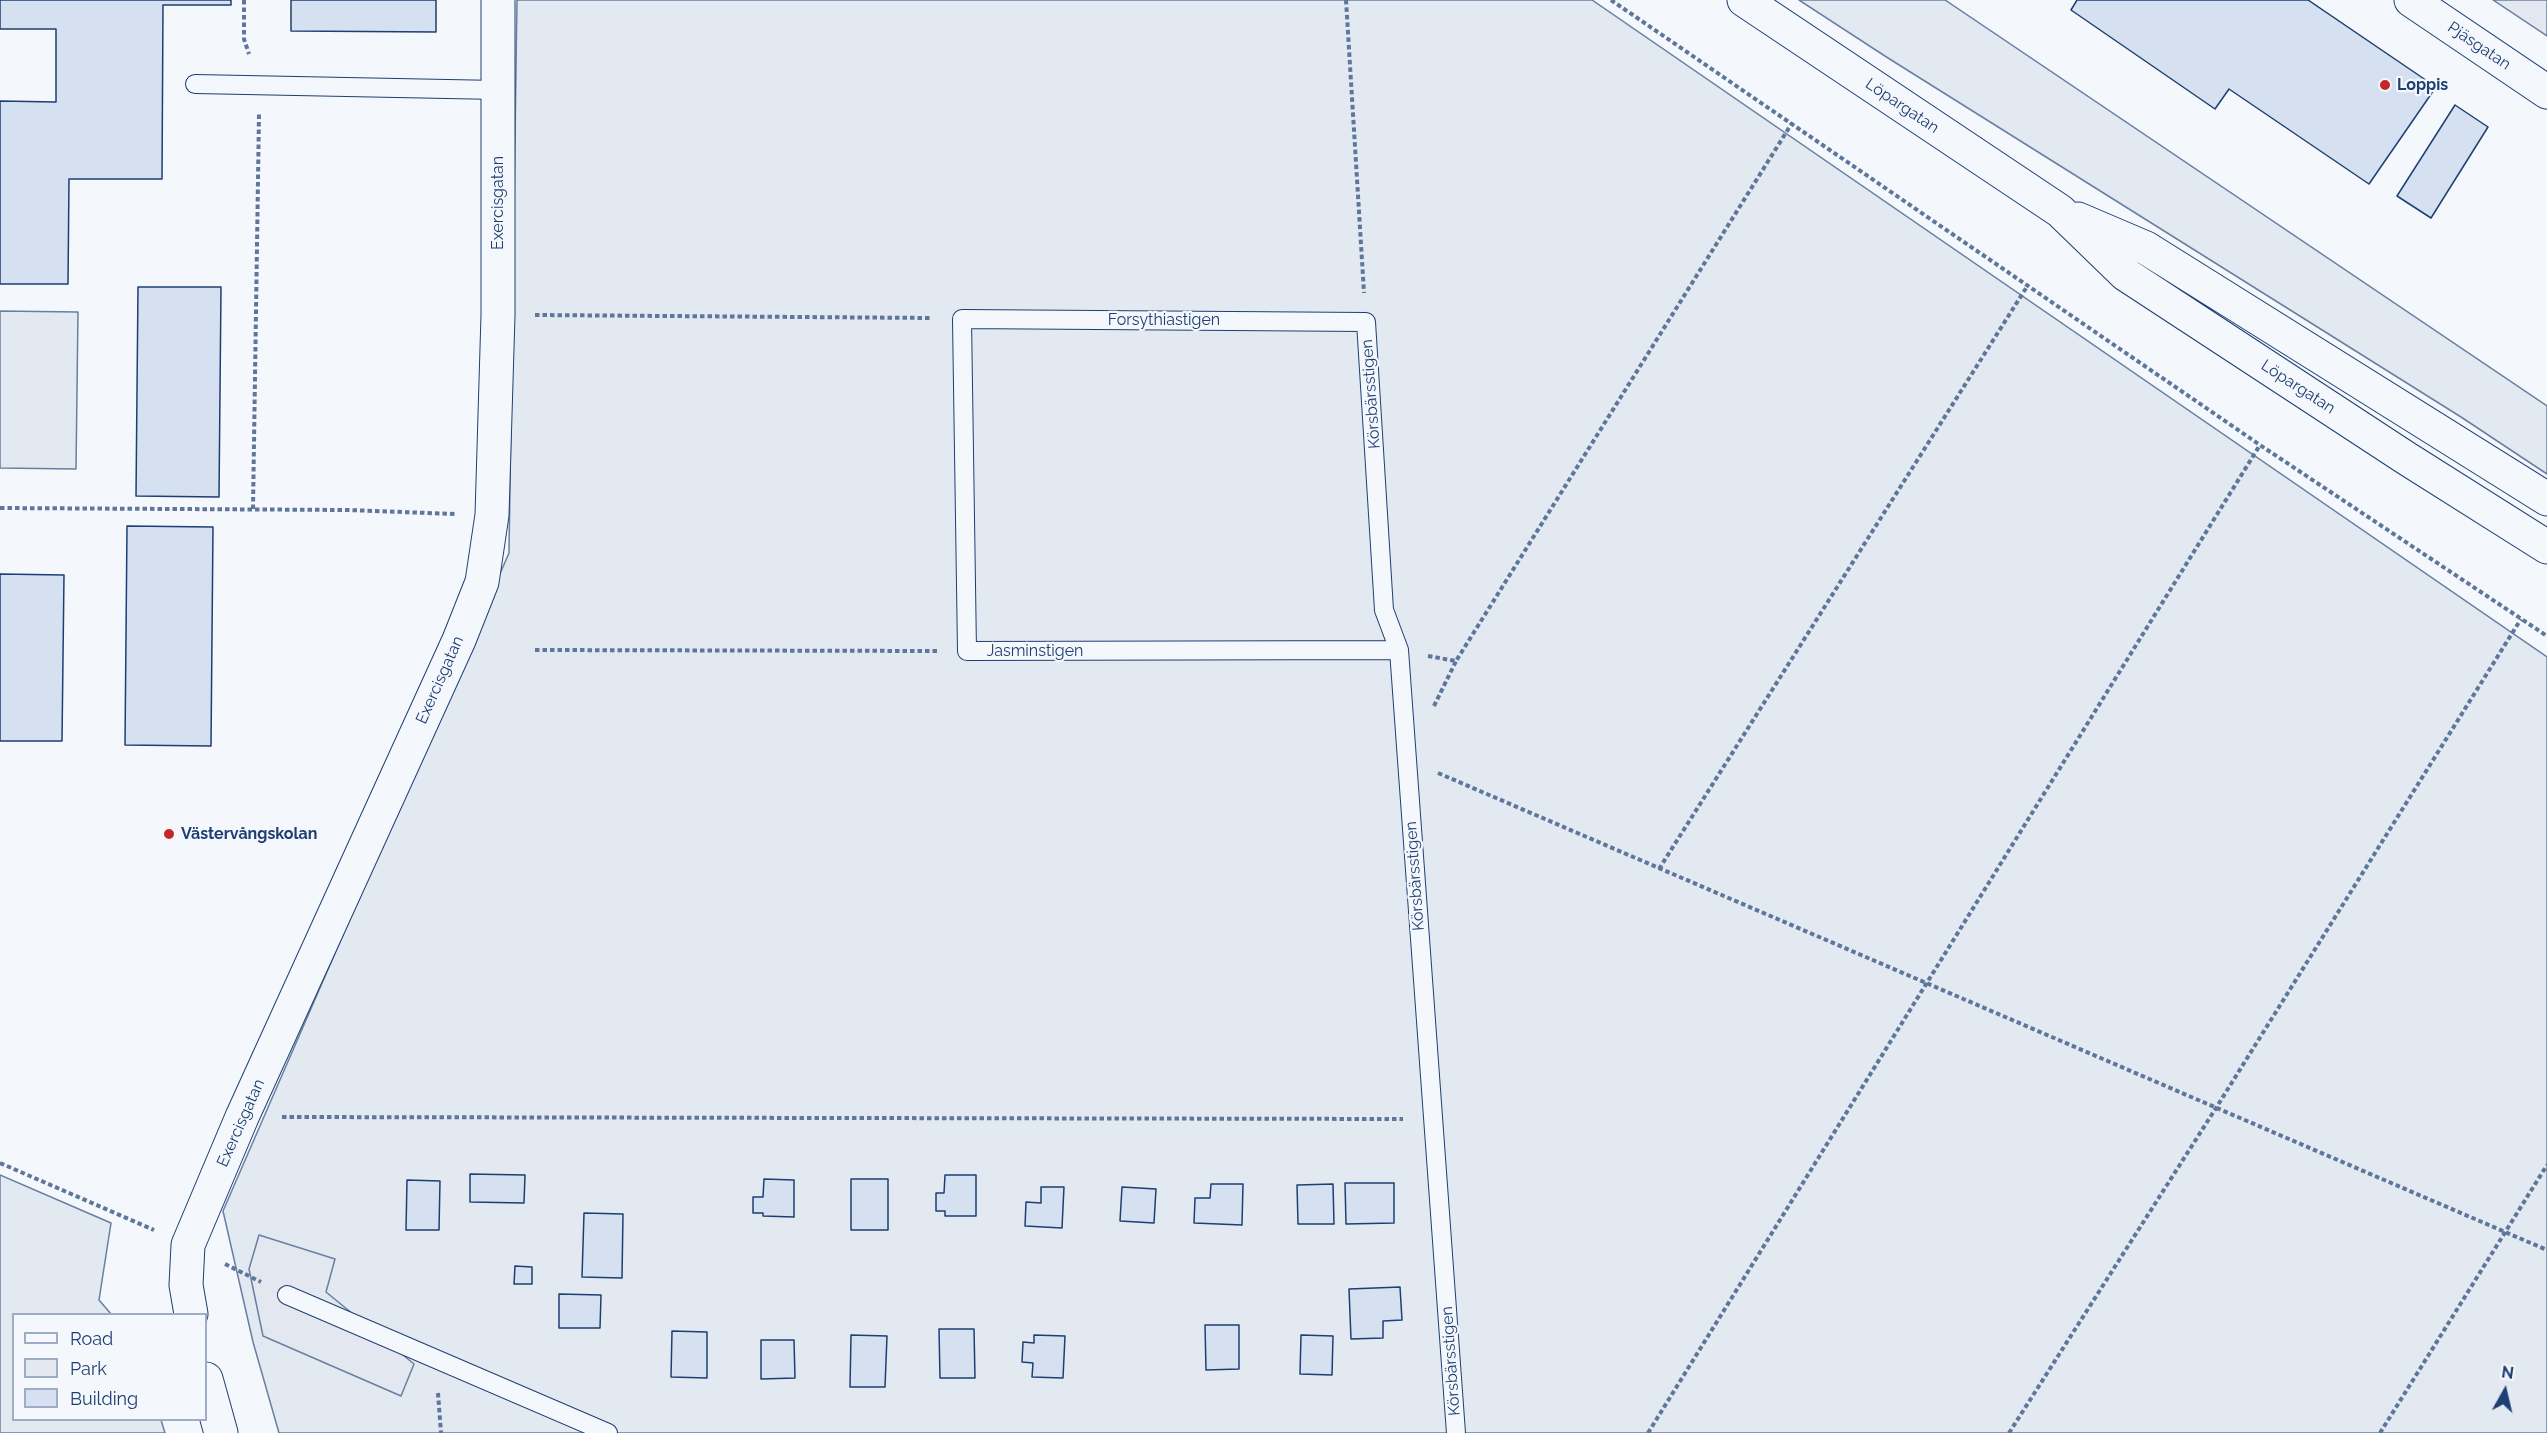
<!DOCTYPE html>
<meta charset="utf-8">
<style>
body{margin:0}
#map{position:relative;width:2547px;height:1433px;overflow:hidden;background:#f4f7fb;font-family:Raleway,sans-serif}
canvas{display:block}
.legend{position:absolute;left:12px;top:1313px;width:195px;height:108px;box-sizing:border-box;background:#f4f7fb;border:2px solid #9eadc5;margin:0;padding:8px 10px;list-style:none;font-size:18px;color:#1d3f73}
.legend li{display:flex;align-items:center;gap:12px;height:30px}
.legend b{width:30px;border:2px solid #9eadc5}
.north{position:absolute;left:2475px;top:1361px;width:60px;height:60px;-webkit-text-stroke:4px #f4f7fb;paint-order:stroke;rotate:8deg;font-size:16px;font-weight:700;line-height:24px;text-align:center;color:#1d3f73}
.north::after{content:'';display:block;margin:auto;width:21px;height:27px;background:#1d3f73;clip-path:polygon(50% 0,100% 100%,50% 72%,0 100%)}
</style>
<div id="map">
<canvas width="2547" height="1433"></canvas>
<ul class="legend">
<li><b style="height:8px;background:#f4f7fb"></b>Road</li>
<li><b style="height:16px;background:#e3e9f0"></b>Park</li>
<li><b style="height:16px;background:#d5e0f0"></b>Building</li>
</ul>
<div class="north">N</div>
</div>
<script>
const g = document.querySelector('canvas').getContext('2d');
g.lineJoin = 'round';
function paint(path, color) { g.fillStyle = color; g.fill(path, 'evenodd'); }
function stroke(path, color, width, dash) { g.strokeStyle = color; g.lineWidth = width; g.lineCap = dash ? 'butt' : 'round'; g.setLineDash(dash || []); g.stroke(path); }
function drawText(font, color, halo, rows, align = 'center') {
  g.font = font + ' Raleway,sans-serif'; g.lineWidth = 4.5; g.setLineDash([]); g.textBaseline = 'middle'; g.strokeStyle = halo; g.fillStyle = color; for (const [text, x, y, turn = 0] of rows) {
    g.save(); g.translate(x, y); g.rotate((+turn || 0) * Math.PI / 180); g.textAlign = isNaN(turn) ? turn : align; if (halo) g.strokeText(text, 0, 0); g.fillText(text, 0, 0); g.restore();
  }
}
const green = new Path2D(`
 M517,0H1592L2547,657V1433H279L253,1342L223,1211L509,553Z
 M1799,0H1945L2547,406V474L2461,417L1888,58Z
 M0,311L78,312L76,469L0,468Z
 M0,1175L111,1223L99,1300L111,1314H14V1420H161L165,1433H0Z`);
const parking = new Path2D(`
 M2493,0H2547V36Z
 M259,1235L335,1259L326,1292L414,1364L401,1396L263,1336L249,1269Z`);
const building = new Path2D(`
 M0,0H231V5H163L162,179H69L68,284H0V101L56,102V29H0Z
 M291,0H436V32L291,31Z
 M2077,0H2308L2436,87L2369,184L2229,89L2215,109L2071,10Z
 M2455,105L2488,127L2431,218L2397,196Z
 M138,287H221L219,497L136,496Z
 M127,526L213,527L211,746L125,745Z
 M0,574L64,575L62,741H0Z
 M470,1174L525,1175L524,1203L470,1202Z
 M945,1175H976V1216H945V1211H936V1193H944Z
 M764,1179L794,1180V1217L763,1216V1213H753V1197H763Z
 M851,1179H888V1230H851Z
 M407,1180L440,1181L439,1230H406Z
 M1345,1183H1394V1223L1346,1224Z
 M1211,1184H1243L1242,1225L1194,1223L1195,1198H1210Z
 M1333,1184L1334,1224H1298L1297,1185Z
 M1041,1187H1064L1062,1228L1025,1226L1026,1202L1041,1203Z
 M1122,1187L1156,1189L1154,1223L1120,1221Z
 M584,1213L623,1214L622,1278L582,1277Z
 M515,1266L532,1267V1284H514Z
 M1400,1287L1402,1320L1383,1321V1338L1351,1339L1349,1289Z
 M559,1294L601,1295L600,1328H559Z
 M1205,1325H1239V1369L1206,1370Z
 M939,1329H974L975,1378H940Z
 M672,1331L707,1332V1378L671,1377Z
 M851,1335L887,1336L885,1387H850Z
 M1034,1335L1065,1336L1063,1378L1032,1377L1033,1363L1022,1362L1023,1342L1034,1343Z
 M1301,1335L1333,1336L1332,1375L1300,1374Z
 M761,1340H794L795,1378L761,1379Z`);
const path = new Path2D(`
 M244,0V39L249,54
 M1346,0L1364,293
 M1611,0L2260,445L2547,636
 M535,315L932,318
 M0,508L348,510L455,514
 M253,509L259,114
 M535,650L937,651
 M1428,656L1456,661L1792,123
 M1434,706L1456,661
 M1438,773L2547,1250
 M1659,869L2028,285
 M282,1117L1403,1119
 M0,1163L154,1230
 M225,1264L261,1282
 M438,1393L441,1433
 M1648,1433L2260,445
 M2009,1433L2216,1108L2521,619
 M2380,1433L2547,1165`);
const service = new Path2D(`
 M195,84L498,90
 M1399,650L967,651L962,319L1366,322L1384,610L1399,650L1456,1433
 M287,1295L608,1433`);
const minor = new Path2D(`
 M2411,0L2547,92
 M191,1314L186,1285L188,1245L242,1117L459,640L482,582L492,515L498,315V0
 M206,1379L221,1433`);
const tertiary = new Path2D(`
 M1744,0L2060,211L2125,274L2406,458L2547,547
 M2078,219L2146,248L2547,499`);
const markers = [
 [2385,85,6,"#c62828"],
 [169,834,6,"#c62828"]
];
const streetNames = [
 ["Pjäsgatan",2479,46,34],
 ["Löpargatan",1902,106,34],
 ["Exercisgatan",498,203,-90],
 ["Forsythiastigen",1164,320],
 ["Löpargatan",2298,387,33],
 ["Körsbärsstigen",1371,394,-94],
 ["Jasminstigen",1035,651],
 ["Exercisgatan",440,680,-66],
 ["Körsbärsstigen",1415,876,-94],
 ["Exercisgatan",241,1123,-66],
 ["Körsbärsstigen",1451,1361,-94]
];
const poiNames = [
 ["Loppis",2397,85],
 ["Västervångskolan",181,834]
];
paint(green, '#e3e9f0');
stroke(green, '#687fa3', 1.5);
paint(parking, '#e3e8f0');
stroke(parking, '#687fa3', 1.5);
paint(building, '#d5e0f0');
stroke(building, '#1d3f73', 1.5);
stroke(service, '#1d3f73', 20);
stroke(minor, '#1d3f73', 35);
stroke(tertiary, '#1d3f73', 35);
stroke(path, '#5e769c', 4, [4.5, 3]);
stroke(service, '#f4f7fb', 18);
stroke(minor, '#f4f7fb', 33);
stroke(tertiary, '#f4f7fb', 33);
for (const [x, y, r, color] of markers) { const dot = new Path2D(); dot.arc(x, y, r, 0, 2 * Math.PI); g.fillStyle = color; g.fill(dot); stroke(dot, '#f4f7fb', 2); }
drawText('16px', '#1d3f73', '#f4f7fb', streetNames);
drawText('bold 16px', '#1d3f73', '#f4f7fb', poiNames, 'left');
</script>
